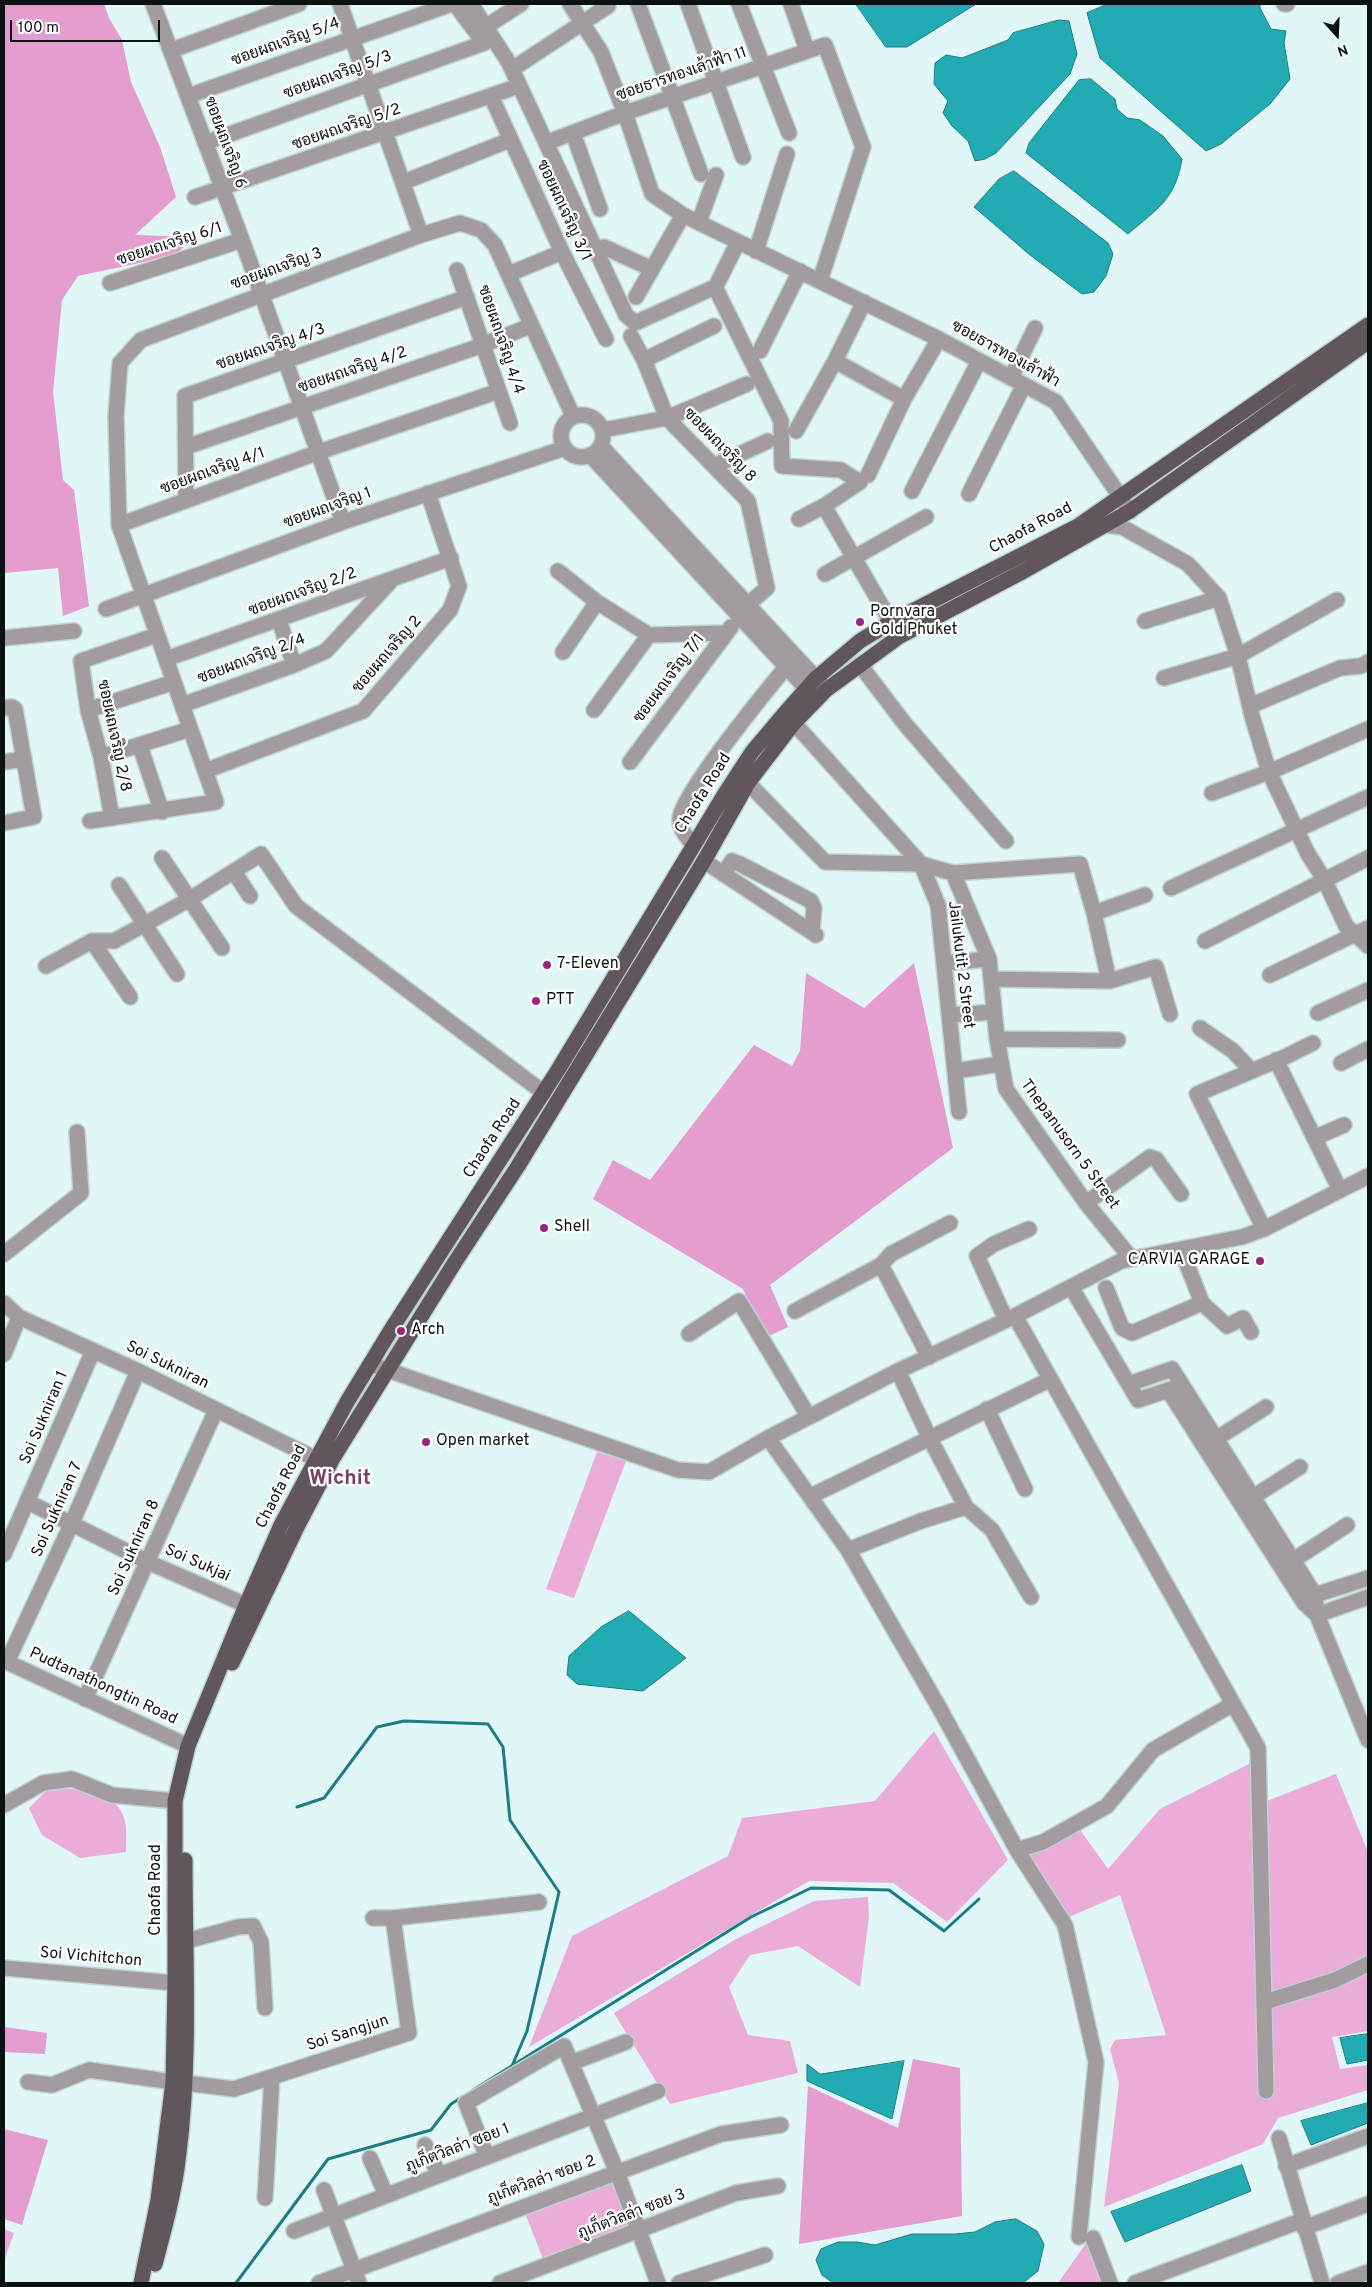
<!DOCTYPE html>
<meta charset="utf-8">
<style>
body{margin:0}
#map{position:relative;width:1372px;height:2287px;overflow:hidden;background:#e0f6f7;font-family:Overpass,sans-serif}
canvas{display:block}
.frame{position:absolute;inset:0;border:5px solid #0b1212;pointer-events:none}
.north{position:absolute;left:1312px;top:10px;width:50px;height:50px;-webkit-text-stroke:4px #fff;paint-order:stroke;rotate:160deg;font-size:14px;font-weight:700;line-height:20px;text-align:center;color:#0b1212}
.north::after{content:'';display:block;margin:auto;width:18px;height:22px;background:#0b1212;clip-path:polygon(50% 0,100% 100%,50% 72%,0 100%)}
.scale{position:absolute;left:10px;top:20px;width:150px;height:22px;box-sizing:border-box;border:2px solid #0b1212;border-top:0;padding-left:6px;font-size:15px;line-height:18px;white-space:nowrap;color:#0b1212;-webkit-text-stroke:4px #fff;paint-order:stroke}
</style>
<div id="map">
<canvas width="1372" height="2287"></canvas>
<div class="frame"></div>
<div class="north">N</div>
<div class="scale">100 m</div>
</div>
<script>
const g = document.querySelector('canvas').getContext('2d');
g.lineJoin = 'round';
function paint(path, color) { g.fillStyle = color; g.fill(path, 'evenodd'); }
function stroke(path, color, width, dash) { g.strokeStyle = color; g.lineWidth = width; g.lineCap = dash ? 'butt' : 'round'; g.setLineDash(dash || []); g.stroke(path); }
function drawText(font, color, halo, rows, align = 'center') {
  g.font = font + ' Overpass,Sarabun,sans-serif'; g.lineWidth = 4.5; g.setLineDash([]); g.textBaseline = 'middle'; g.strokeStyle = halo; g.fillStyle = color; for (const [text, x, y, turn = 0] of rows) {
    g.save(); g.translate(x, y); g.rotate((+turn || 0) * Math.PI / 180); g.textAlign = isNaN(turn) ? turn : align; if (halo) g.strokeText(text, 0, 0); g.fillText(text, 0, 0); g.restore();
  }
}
const green = new Path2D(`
 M597,1452L626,1461L574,1598L546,1589Z
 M934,1731L1008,1860L947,1922L893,1883L809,1881L529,2047L572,1936L728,1856L742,1818L875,1801Z
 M1253,1762L1254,1806L1336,1774L1368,1852V2031L1332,2037L1340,2069L1368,2065V2090L1278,2118L1263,2144L1104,2207L1119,2083L1110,2049L1115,2040L1166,2035L1120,1895L1069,1917L1025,1853L1078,1827L1108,1869L1160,1809Z
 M50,1787C77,1790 117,1788 125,1821C127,1831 126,1842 126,1852L80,1858L42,1835L29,1808Z
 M868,1897L869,1917L860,1987L798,1946L750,1955L729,1987L748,2035L790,2041L798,2073L670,2104L614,2013L736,1939L814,1901Z
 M613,2179L630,2226L543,2259L525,2213Z
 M4,2229L14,2233L4,2261Z
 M1087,2242L1103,2283H1058Z`);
const forest = new Path2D(`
 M4,4H104L109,18L122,40L131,82L160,147L176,197L135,235L191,237L177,255L78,276L62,300L53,392L63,480L74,490L89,606L63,616L58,568L4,573Z
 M914,963L953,1148L770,1285L788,1327L765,1338L743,1289L593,1199L613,1160L650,1180L754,1045L792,1066L800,1051L806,973L864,1008Z
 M4,2027L47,2033L45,2054L4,2052Z
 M913,2059L960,2068L962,2216L799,2244L808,2086L898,2128Z
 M4,2129L48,2140L22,2225L4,2219Z`);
const water = new Path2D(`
 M856,4H976L907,47H886Z
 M1108,4H1260V8L1271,29L1286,31L1284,43L1290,79L1270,104L1221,144L1206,151L1100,58L1087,13Z
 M1059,20L1069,21L1077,54L1070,74L996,153L985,159L975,161L968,141L952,126L943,113L948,101L934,84L935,63L946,55L962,58L1008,40L1013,33Z
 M1091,79L1115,99L1117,109L1127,118L1140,120L1163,136L1182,159C1175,200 1158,208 1128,234L1026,153L1029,143L1079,80Z
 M1014,171L1108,243L1113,254L1106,276L1094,292L1082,294L1030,255L974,207L999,179Z
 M629,1611L686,1658L643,1691L577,1684L567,1675L569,1656L601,1627Z
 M1368,2034V2060L1347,2064L1340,2038Z
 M904,2061L892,2119L807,2081V2064L820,2074Z
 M1368,2103V2123L1311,2145L1301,2121Z
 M1242,2165L1251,2191L1125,2242L1111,2212Z
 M1016,2219L1037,2231L1044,2244L1038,2271L1023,2283H833L822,2275L816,2260L821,2249L838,2242H857L875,2245L912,2234H955L975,2232L995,2222Z`);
const stream = new Path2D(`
 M297,1807L324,1798L377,1727L404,1721L488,1724L503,1747L510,1820L559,1892L527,2031L512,2066
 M473,2090L751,1917L811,1888L889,1890L944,1931L979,1899
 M236,2283L328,2159L431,2130L451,2104L464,2096`);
const minor = new Path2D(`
 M153,4L242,240L343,522
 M340,4L421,235
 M471,4L509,63L626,315L635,323L715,287L781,421L782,466L841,470L860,482L824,506L799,519
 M570,4L601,52L625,113L652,194L683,215L939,339L1056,402L1130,511
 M638,4L701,174
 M688,4L743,157
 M739,4L789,133
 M791,4L807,50
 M1284,4H1287
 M490,24L521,4
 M172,50L299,4
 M517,66L608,6
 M188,96L452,4
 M491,96L562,252L606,339
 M573,133L600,209
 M551,141L625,113L825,45L863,147L820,281
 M205,143L484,43L455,4
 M404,182L510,140
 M195,197L510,89
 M699,222L716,175
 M604,247L652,269
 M756,251L787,154
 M457,270L510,423
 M509,274L562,252
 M110,283L242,240
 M717,284L738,242
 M636,297L683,215
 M631,336L644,360L667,418L748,501L767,588L747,605
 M760,351L800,271
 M644,360L714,326
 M835,361L904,399
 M1011,378L1035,328
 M561 436a21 21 0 1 1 42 0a21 21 0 1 1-42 0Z
 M603,430L667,418L747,384
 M796,431L835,361L864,302
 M601,446L824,687
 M186,447L483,345L530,326
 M590,455L815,698
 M714,466L768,441
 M868,475L904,399L939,339
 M912,491L979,361
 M969,494L1024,385
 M186,500L185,396L467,297
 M824,506L891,622
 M119,525L319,452L499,391
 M1104,525L1122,527L1188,564L1219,598L1238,656L1252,716L1269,772L1308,854L1324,879L1346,926L1368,946
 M558,571L597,602L649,635L726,633
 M825,574L926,517
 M106,609L343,522L565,448
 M279,620L294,665
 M1145,621L1219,598
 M4,638L74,631
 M563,652L597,602
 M166,659L451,558
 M860,665L905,724L1006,841
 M1164,678L1238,656L1337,600
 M182,705L294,665L326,651L390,582
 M1250,706L1340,668L1361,666L1368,662
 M4,708L12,707L15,709L34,817L4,823
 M88,710L174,682
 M594,710L649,635
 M794,723L921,864L938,905L959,1112
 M140,746L162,812
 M101,757L190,729
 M4,762L24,759
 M630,762L731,627
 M205,771L363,711L450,610L459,586L428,493
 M748,783L825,862L921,864L953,873L1080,864L1094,913L1109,981
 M1212,793L1269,772L1368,729
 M112,818L101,757L88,710L81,661L157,635
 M90,821L216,802L119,525L116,416L120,363L141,340L421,235L460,223L481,230L495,245L573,416
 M693,845C687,837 679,829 680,818C681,795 767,690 786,667
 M162,858L222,948
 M704,861L816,935
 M234,872L250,896
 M953,873L989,959L997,1039L1006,1089L1086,1203L1131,1258
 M723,874L732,861L740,864L811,901L814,908L812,932
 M119,885L177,974
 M1171,888L1368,797
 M1094,913L1145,895
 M92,941L130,997
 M1205,941L1368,858
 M944,963L989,959
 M46,966L92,941H114L145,924L190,899L261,854L296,906L544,1093
 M1270,975L1368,928
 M991,979L1109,981L1156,967L1170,1014
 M1318,1013L1368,990
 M950,1015L994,1012
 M1200,1028L1233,1051L1251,1070
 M997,1039L1118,1040
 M1276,1060L1340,1190
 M1341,1063L1368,1049
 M955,1071L1000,1064
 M1314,1138L1344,1125
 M1086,1203L1150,1157L1156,1159L1181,1194
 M1264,1229L1197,1094L1285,1057L1313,1043
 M1181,1249L1202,1303L1227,1326L1243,1318L1251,1332
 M4,1254L81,1193L77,1132
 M881,1265L929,1357
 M1071,1287L1138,1400L1178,1387
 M1106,1288L1122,1328L1132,1333L1202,1303
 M4,1303L19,1317L138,1371L316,1459
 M795,1311L881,1265L891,1254L950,1223
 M1015,1316L1258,1748L1266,2091
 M1006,1320L977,1256L994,1244L1029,1229
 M689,1334L739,1301L809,1417
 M4,1354L19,1317
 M370,1364L678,1470L709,1472L768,1438L898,1371L1015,1316L1121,1261L1242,1237L1264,1229L1368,1176
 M898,1371L929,1437L966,1507L992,1530L1031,1597
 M1129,1384L1172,1369L1315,1595L1317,1615L1368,1740
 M1168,1390L1304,1603L1317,1615L1368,1597
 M987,1409L1025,1489
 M768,1438L848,1550L940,1709L1017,1850L1065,1925L1096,2062L1079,2237
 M1216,1439L1266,1407
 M811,1496L1049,1380
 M1253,1497L1300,1467
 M28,1502L148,1562L246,1605
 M848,1550L921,1521L966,1507
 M4,1554L93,1351
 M1286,1565L1347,1525
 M1315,1595L1368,1578
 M4,1662H7L188,1746
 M7,1662L71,1525L138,1371
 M85,1699L216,1410
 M4,1805L43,1783L72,1779L112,1795L175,1801
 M1017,1850L1043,1842L1107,1806L1153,1750L1233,1704
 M373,1918H393L539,1902
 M186,1941L238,1927L253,1926L261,1942L265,2008
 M4,1968L175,1983
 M1265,2002L1335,1980L1368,1964
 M571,2063L626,2042
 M28,2082L52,2085L89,2070L173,2082
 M185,2083L234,2089L409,2033L393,1918
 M1279,2138L1322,2283
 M425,2145L439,2175
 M487,2157L466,2103L564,2046L617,2172L658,2283
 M370,2158L386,2195
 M1286,2166L1368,2136
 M324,2190L359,2283
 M265,2198L272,2077
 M1304,2228L1368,2204
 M294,2231L658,2091
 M1093,2238L1110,2283
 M319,2283L721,2134L781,2125
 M500,2283L736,2193L778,2186
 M679,2283L765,2255
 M1135,2283L1303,2220
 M1338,2283L1368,2272`);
const major = new Path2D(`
 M232,1663L297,1527L333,1458L455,1262L518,1166L704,861L748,783L794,723L826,690L900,636L1024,571L1130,511L1368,342
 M155,2264C165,2227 175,2190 179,2153C191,2056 185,1957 185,1860
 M141,2283L158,2200L173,2082L175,1983V1801L188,1746L246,1605L281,1525L347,1402L394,1325L558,1070L726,792L752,752L784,714L815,679L860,641L891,622L1078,526L1368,325`);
const markers = [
 [860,622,5,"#982480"],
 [547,965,5,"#982480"],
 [536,1001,5,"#982480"],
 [544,1228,5,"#982480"],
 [1260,1261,5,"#982480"],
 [401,1331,5,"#982480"],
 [426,1442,5,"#982480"]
];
const streetNames = [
 ["ซอยผถเจริญ 5/4",286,43,-20],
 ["ซอยธารทองเล้าฟ้า 11",682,75,-19],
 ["ซอยผถเจริญ 5/3",338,76,-20],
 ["ซอยผถเจริญ 5/2",347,128,-19],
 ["ซอยผถเจริญ 6",224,143,70],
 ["ซอยผถเจริญ 3/1",563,211,65],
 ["ซอยผถเจริญ 6/1",170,245,-18],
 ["ซอยผถเจริญ 3",277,270,-20],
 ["ซอยผถเจริญ 4/4",500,340,71],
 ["ซอยผถเจริญ 4/3",271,348,-19],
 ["ซอยธารทองเล้าฟ้า",1005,355,29],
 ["ซอยผถเจริญ 4/2",353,371,-19],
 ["ซอยผถเจริญ 8",719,446,46],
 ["ซอยผถเจริญ 4/1",213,472,-20],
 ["ซอยผถเจริญ 1",328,509,-20],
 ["Chaofa Road",1031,529,-28],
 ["ซอยผถเจริญ 2/2",303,593,-20],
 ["ซอยผถเจริญ 2",388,655,-49],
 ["ซอยผถเจริญ 2/4",252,660,-21],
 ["ซอยผถเจริญ 7/1",670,679,-53],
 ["ซอยผถเจริญ 2/8",113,736,78],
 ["Chaofa Road",704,794,-58],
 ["Jailukutit 2 Street",960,965,83],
 ["Chaofa Road",493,1139,-57],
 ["Thepanusorn 5 Street",1069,1145,54],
 ["Soi Sukniran",167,1366,26],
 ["Soi Sukniran 1",45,1418,-67],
 ["Chaofa Road",282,1487,-63],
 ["Soi Sukniran 7",58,1510,-66],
 ["Soi Sukniran 8",135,1548,-66],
 ["Soi Sukjai",197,1564,24],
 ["Pudtanathongtin Road",103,1687,25],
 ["Chaofa Road",157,1890,-90],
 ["Soi Vichitchon",91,1958,5],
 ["Soi Sangjun",348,2034,-18],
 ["ภูเก็ตวิลล่า ซอย 1",458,2149,-21],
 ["ภูเก็ตวิลล่า ซอย 2",542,2181,-20],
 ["ภูเก็ตวิลล่า ซอย 3",632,2215,-21]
];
const poiNames = [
 ["Pornvara",870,613],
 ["Gold Phuket",870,631],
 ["7-Eleven",557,965],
 ["PTT",546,1001],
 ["Shell",554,1228],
 ["CARVIA GARAGE",1250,1261,"right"],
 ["Arch",411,1331],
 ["Open market",436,1442]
];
const districtNames = [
 ["Wichit",340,1480]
];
paint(green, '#ebadd8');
paint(forest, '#e59ccf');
paint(water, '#23abb3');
stroke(water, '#1c7d83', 1);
stroke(stream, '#1c7d83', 3);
stroke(minor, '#bed2d2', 18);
stroke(major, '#bed2d2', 18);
stroke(minor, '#a29ba0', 15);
stroke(major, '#61565e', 15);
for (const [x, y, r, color] of markers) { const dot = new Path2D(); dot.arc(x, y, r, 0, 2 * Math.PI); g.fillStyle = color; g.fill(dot); stroke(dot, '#fff', 2); }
drawText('16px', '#0b1212', '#fff', streetNames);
drawText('16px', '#0b1212', '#fff', poiNames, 'left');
drawText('bold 21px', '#7a3f6b', '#fff', districtNames);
</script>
